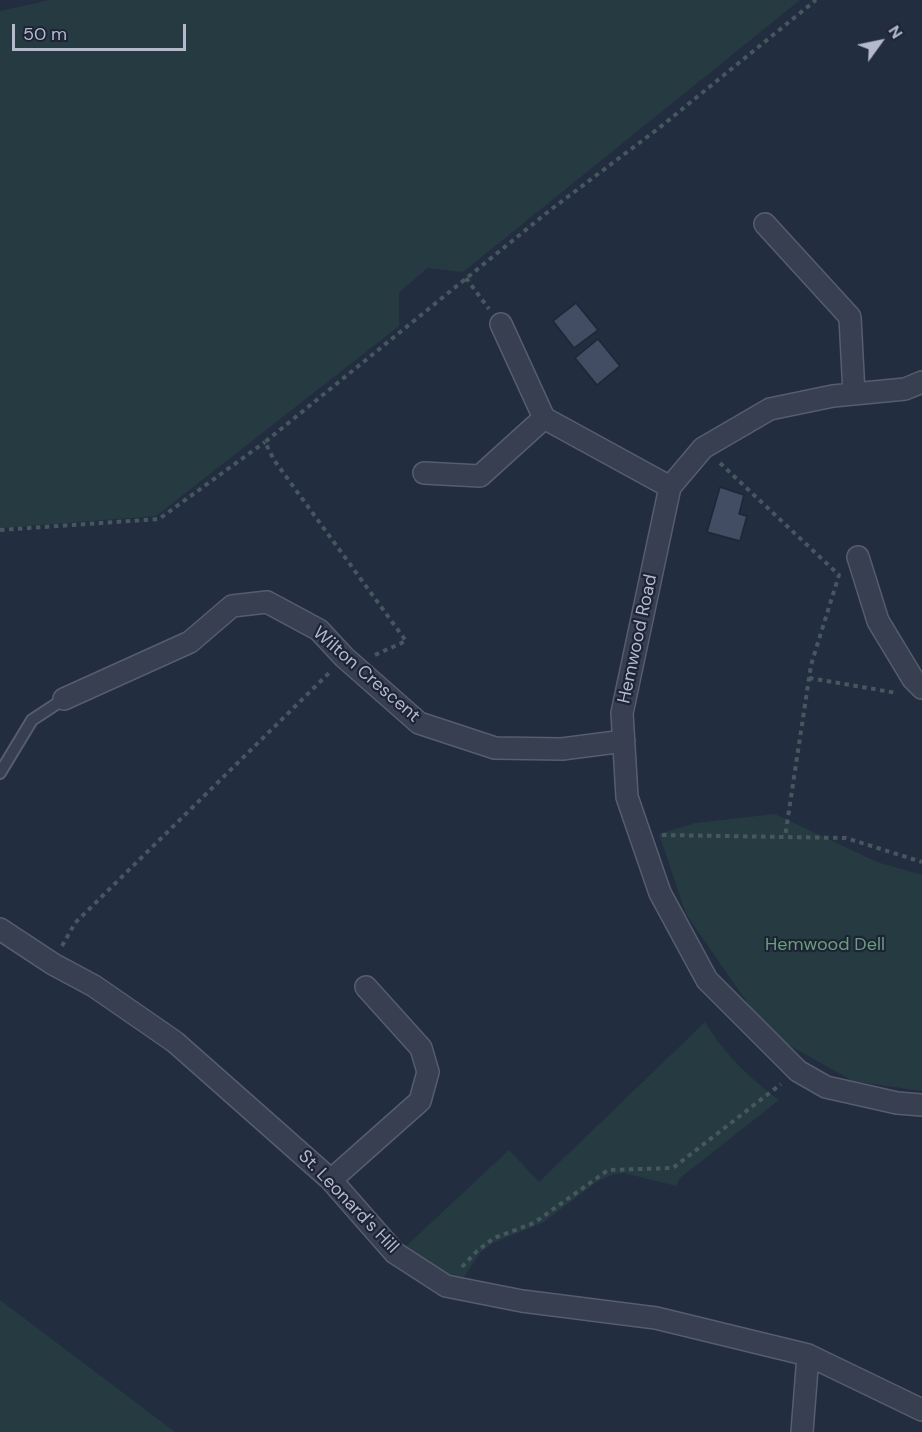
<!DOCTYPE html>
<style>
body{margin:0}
#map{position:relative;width:922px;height:1432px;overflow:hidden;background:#232d40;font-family:"DM Sans",sans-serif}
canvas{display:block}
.north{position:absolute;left:850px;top:12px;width:60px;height:60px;-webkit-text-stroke:4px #1d2435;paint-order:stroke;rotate:57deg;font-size:16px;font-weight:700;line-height:24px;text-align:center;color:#b4bacb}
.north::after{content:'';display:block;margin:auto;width:21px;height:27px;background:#b4bacb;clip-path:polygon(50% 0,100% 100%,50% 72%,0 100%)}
.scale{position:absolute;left:12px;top:24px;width:174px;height:27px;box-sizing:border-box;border:3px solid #b4bacb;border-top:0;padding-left:8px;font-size:18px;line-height:21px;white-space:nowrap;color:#b4bacb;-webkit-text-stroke:4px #1d2435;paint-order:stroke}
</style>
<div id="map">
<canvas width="922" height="1432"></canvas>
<div class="north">N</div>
<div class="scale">50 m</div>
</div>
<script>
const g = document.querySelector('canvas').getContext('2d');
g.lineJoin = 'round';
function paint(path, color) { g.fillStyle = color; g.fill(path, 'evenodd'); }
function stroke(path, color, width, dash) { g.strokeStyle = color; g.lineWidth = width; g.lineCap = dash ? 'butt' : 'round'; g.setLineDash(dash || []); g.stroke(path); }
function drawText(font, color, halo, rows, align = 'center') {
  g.font = font + ' "DM Sans",sans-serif'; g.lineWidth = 4.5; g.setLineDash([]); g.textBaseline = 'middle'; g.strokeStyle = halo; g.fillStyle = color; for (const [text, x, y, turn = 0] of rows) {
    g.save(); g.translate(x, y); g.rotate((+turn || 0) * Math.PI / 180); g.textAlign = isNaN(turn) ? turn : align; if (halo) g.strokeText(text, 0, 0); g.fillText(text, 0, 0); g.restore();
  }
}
const green = new Path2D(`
 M50,0H800L463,272L427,268L399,293V326L156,516L0,528V11Z
 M775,814L877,862L922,875V1091L853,1081L769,1034L686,914L659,834L695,823Z
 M705,1022C724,1054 749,1078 779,1100L680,1178L676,1186L624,1173L615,1174L598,1181L544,1222L493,1243L480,1253L462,1280L429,1268L403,1249L509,1150L539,1182Z
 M0,1300L175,1432H0Z`);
const building = new Path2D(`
 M576,303L598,330L574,348L553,321Z
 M598,339L620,366L597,385L575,358Z
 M720,487L744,495L739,514L747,516L740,541L707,532Z`);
const path = new Path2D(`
 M466,278L489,309
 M720,463L839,575L811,665L785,837
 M0,530L159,519L265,442
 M375,655L406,641L274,460L265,442L549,211L659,128L816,0
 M809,678L897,693
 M662,835L846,838L922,862
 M62,946L75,923L329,673
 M462,1267L477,1251L494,1238L534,1223L608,1170L673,1168L781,1084`);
const lane = new Path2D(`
 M0,773L32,720L64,699`);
const street = new Path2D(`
 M765,224L850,317L854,394
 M501,324L544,418L670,487
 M922,382L905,389L833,396L770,409L703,448L670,487L622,713L627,797L660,893L707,980L798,1071L826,1087L897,1103L922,1105
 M424,473L480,476L544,418
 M858,557L878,621L913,679L922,688
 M64,699L190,642L232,606L267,602L319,630L344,657L419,723L495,748L562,749L624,741
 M0,929L53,964L94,986L175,1042L331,1180L395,1253L446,1286L522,1301L656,1318L808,1355L922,1410
 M331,1180L420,1101L428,1072L421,1048L366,987
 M802,1432L808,1355`);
const streetNames = [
 ["Hemwood Road",638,639,-78],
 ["Wilton Crescent",366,675,41],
 ["St. Leonard's Hill",348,1202,46]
];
const parkNames = [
 ["Hemwood Dell",825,945]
];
paint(green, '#263b41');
paint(building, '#424c62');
stroke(building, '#1f2637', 1.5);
stroke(lane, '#565d6e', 14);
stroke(street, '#565d6e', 24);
stroke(path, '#44585e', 4, [4.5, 4.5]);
stroke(lane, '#383f50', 10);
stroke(street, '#383f50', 21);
drawText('18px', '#b4bacb', '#1d2435', streetNames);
drawText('18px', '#6a9d7b', '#1d2435', parkNames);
</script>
